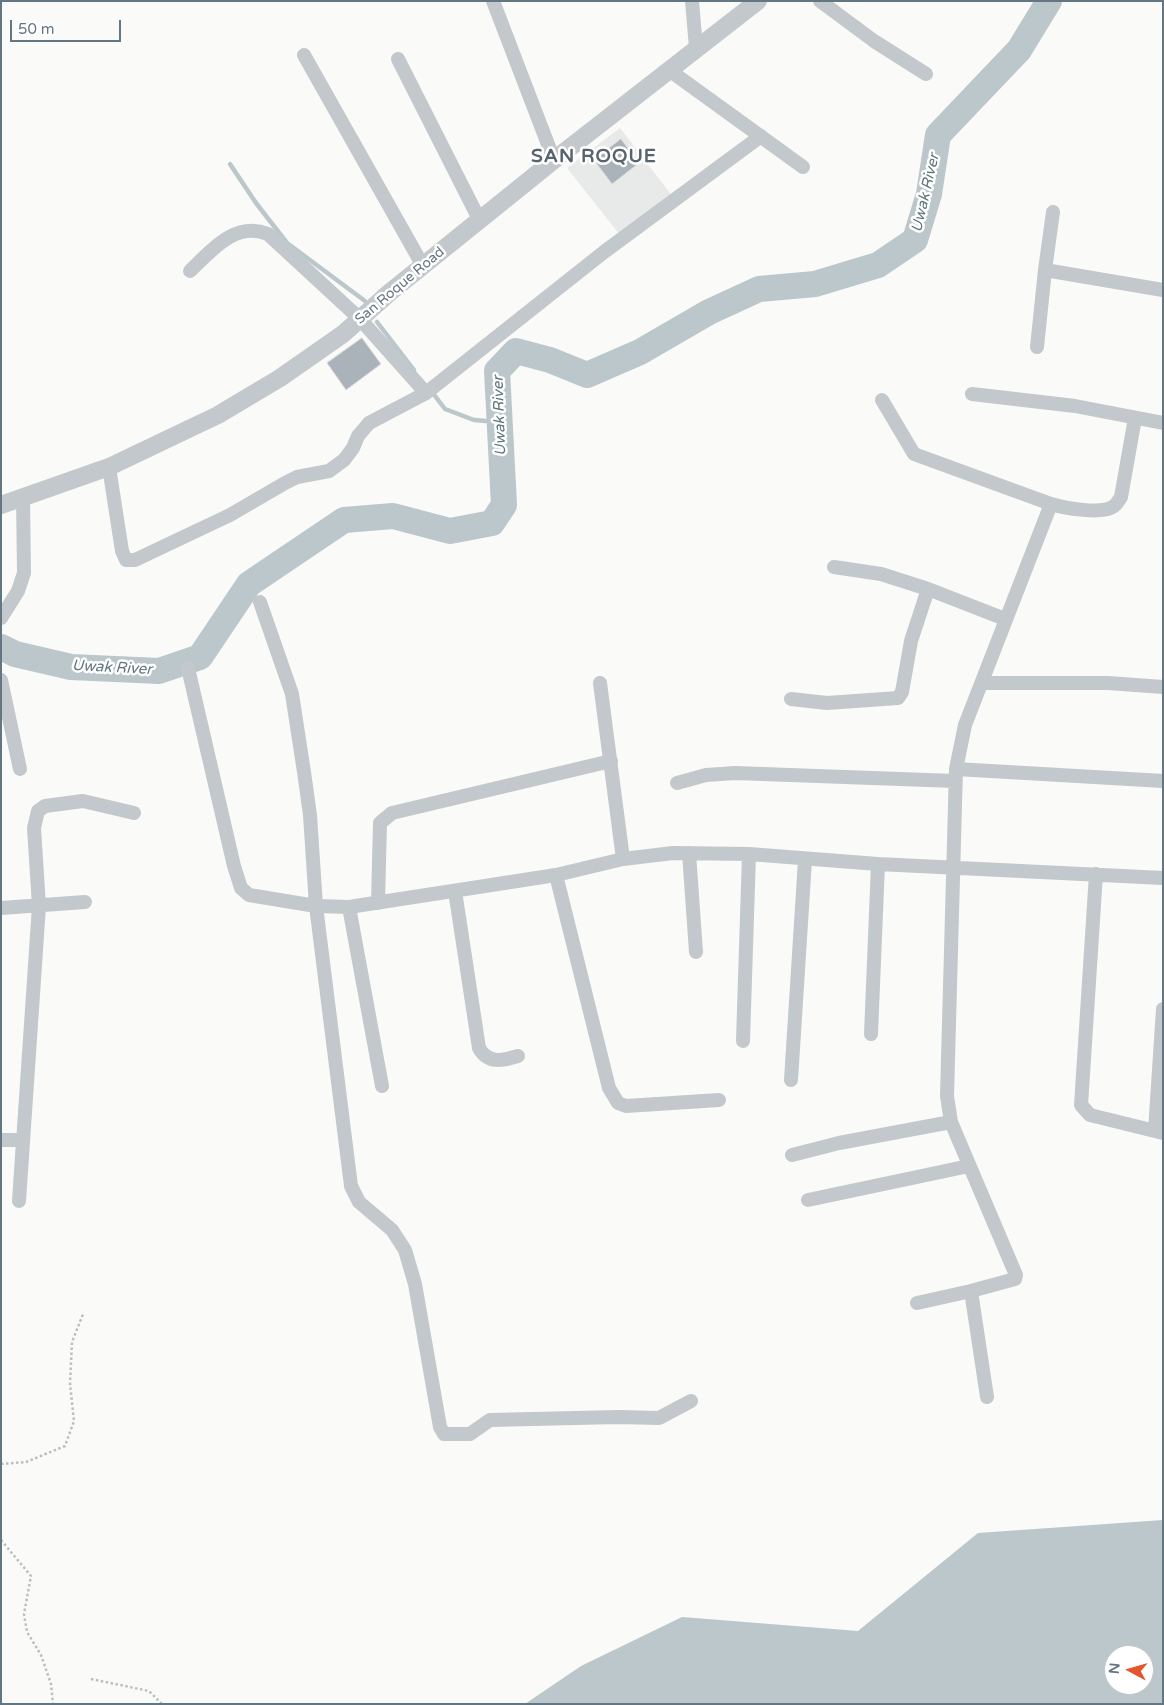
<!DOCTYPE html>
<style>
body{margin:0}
#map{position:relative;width:1164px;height:1705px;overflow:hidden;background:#fafaf8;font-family:"Varela Round",sans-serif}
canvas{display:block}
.frame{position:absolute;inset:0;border:2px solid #657683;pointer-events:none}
.north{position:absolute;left:1104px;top:1645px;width:50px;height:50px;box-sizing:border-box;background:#fff;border:1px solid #c1c8cd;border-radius:50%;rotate:276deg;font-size:14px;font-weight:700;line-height:20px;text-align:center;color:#657683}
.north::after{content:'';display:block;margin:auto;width:18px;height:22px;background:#e4572e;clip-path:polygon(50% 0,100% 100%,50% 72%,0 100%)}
.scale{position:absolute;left:10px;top:20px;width:111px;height:22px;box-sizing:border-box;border:2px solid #657683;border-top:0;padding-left:6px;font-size:15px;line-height:18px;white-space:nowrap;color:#657683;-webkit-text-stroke:4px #fff;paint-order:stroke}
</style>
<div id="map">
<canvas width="1164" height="1705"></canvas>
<div class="frame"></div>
<div class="north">N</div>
<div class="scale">50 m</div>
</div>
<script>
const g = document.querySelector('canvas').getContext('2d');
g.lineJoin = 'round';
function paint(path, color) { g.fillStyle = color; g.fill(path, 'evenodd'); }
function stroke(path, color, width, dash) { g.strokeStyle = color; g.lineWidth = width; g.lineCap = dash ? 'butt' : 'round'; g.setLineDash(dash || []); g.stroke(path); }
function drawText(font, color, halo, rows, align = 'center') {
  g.font = font + ' "Varela Round",sans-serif'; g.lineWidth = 5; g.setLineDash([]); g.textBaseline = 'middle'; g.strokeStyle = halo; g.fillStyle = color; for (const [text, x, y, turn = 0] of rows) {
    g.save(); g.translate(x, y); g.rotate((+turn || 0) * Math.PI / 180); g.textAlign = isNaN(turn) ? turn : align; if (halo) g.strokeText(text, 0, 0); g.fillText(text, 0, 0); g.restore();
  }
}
const built = new Path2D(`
 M620,128L673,197L620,235L567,168Z`);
const water = new Path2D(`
 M1163,1520V1704H525L581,1666L682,1617L858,1631L978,1533ZM1114,1655H1144V1685H1114Z`);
const stream = new Path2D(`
 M230,164L256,203L287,243L365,301
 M377,322L414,370
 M432,392L445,409L474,420L486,421`);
const river = new Path2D(`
 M1,647L15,654L71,667L159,671L200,657L249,584L344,520L393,516L450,531L492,523L504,505L497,371L516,351L550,360L587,375L640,352L709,312L759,289L815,284L878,265L915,240L929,194L938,135L1019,50L1049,1`);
const building = new Path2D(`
 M621,139L639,163L612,184L594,160Z
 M362,338L381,364L346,390L327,363Z`);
const path = new Path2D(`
 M1,1464L26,1462L65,1446L74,1421L70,1384L72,1342L83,1314
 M1,1540L31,1576L24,1614L27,1632L41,1655L51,1684L53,1704
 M91,1679L149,1691L162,1704`);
const minor = new Path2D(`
 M493,1L554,160
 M692,1L696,48
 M820,1L874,41L926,74
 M304,55L423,266
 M398,59L480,221
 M669,70L803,167
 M1045,270L1053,212
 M190,271C212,250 235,221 268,234L360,319L426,393
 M1037,347L1045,270L1163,290
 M972,394L1075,406L1163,423
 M882,400L914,454L1051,504
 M109,467L122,551L126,560H135L230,515L285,483L297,477L329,471L344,460L353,448L358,436L369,423L426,393L604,252L761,136
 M834,567L881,574L928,589L1005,619
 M260,602L292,694L304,772L310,815L316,906L351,1186L359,1202L392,1230L405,1250L415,1284L440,1427L444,1434H470L490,1420L618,1417L659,1418L691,1401
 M1,618L18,591L24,573L23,497
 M188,668L234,866L241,888L249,895L316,906L349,907L556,875L623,859L673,853L749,854L878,864L1163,878
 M1,680L20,769
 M600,683L623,859
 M982,683H1108L1163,687
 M791,699L827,703L898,698L902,692L911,641L928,589
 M956,769L1163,781
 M677,783L706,775L735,773L955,781
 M689,853L696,952
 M1096,874L1081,1105L1090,1115L1163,1133
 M556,875L609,1088L618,1103L626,1106L719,1100
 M455,891L479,1048C488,1064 502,1061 518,1056
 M378,903L380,823L392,813L611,761
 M349,907L382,1086
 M1,908L85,902
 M871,1034L878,864
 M743,1041L749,854
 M791,1080L805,860
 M1155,1131L1163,1009
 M1,1140H21
 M792,1155L839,1143L951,1122
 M808,1200L969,1166
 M19,1201L39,906L34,828L38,811L45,806L83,801L134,813
 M917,1303L971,1291
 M987,1397L971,1291L1015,1279L1016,1275L951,1122L947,1096L956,769L965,725L1051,504C1064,508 1103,515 1114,506C1117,504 1119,500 1121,497L1135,418`);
const tertiary = new Path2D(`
 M1,505L109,467L218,415L280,378L343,334L389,293L554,160L758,1`);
const streetNames = [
 ["San Roque Road",400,286,-40]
];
const waterNames = [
 ["Uwak River",926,193,-77],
 ["Uwak River",500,416,-92],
 ["Uwak River",112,668,3]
];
const districtNames = [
 ["SAN ROQUE",594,157]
];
paint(built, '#e8e9e9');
paint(water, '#bbc7cb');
stroke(stream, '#bbc7cb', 4.5);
stroke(river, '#bbc7cb', 26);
paint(building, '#aab3b9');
stroke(building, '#dcdcda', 1);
stroke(path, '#bbbfc2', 2.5, [2.5, 2.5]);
stroke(minor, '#c3c8cc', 14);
stroke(tertiary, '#c3c8cc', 18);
drawText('14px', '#657683', '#fff', streetNames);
drawText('italic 15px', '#60757c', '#fff', waterNames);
g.letterSpacing = '1px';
drawText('bold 19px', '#57646e', '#fff', districtNames);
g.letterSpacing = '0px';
</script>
